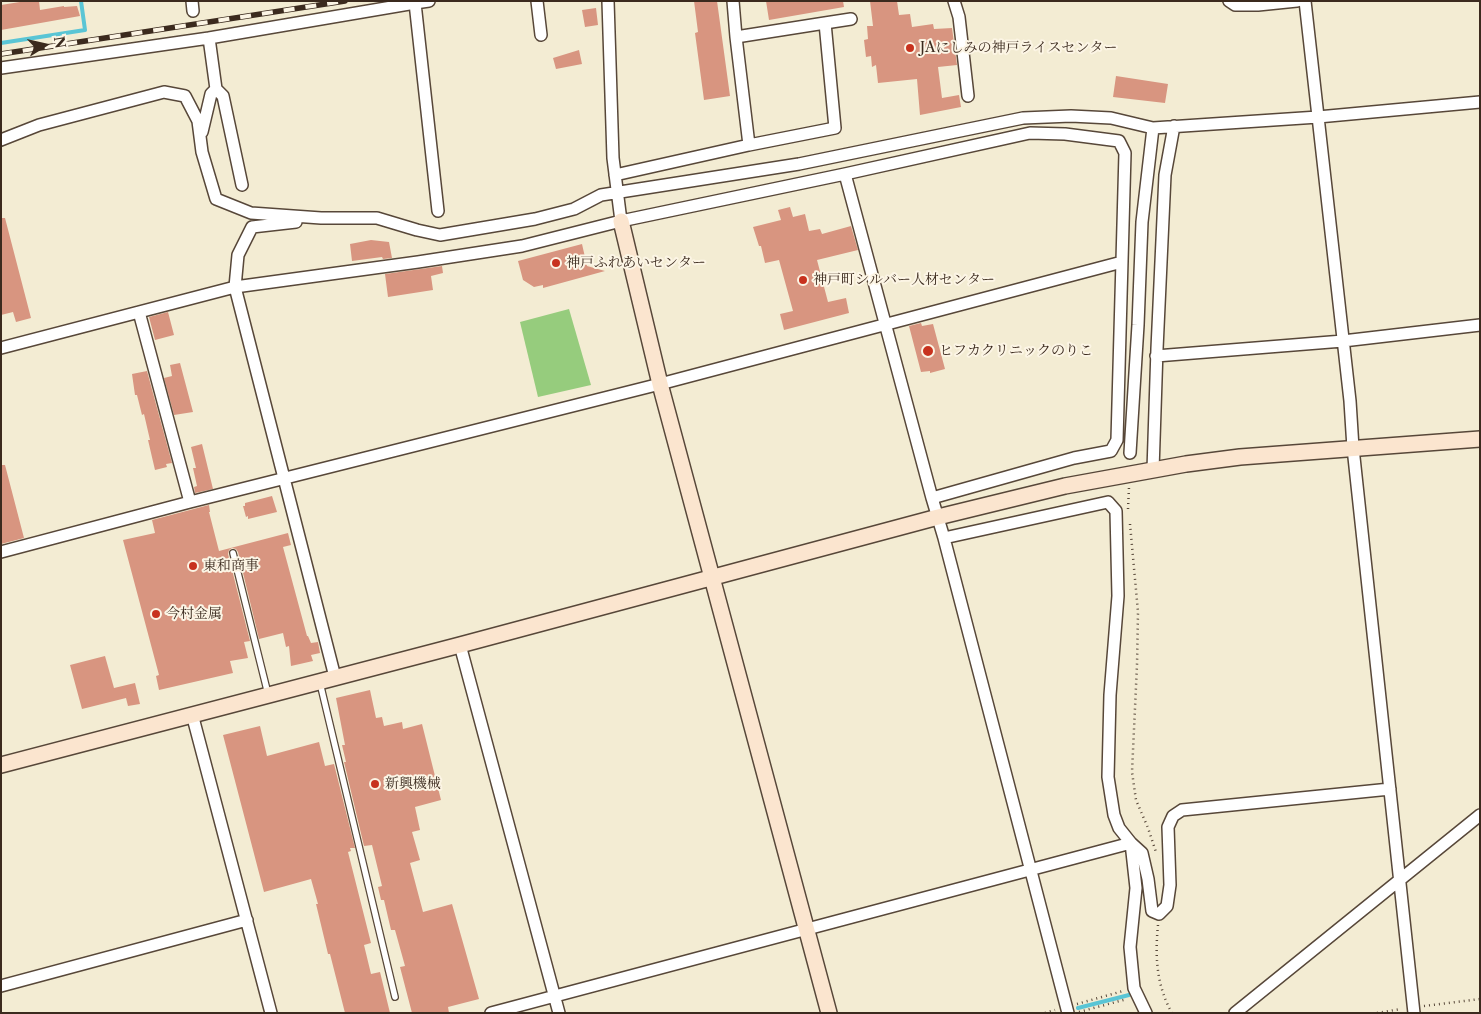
<!DOCTYPE html>
<meta charset="utf-8">
<style>
body{margin:0}
#map{position:relative;width:1481px;height:1014px;overflow:hidden;background:#f3ecd3;font-family:"Libre Caslon Text",serif}
canvas{display:block}
.frame{position:absolute;inset:0;border:2px solid #3b2a1e;pointer-events:none}
.north{position:absolute;left:20px;top:20px;width:50px;height:50px;-webkit-text-stroke:4px #fcf5e5;paint-order:stroke;rotate:80deg;font-size:14px;font-weight:700;line-height:20px;text-align:center;color:#3b2a1e}
.north::after{content:'';display:block;margin:auto;width:18px;height:22px;background:#3b2a1e;clip-path:polygon(50% 0,100% 100%,50% 72%,0 100%)}
</style>
<div id="map">
<canvas width="1481" height="1014"></canvas>
<div class="frame"></div>
<div class="north">N</div>
</div>
<script>
const g = document.querySelector('canvas').getContext('2d');
g.lineJoin = 'round';
function paint(path, color) { g.fillStyle = color; g.fill(path, 'evenodd'); }
function stroke(path, color, width, dash) { g.strokeStyle = color; g.lineWidth = width; g.lineCap = dash ? 'butt' : 'round'; g.setLineDash(dash || []); g.stroke(path); }
function drawText(font, color, halo, rows, align = 'center') {
  g.font = font + ' "Libre Caslon Text","Noto Serif JP",serif'; g.lineWidth = 4; g.setLineDash([]); g.textBaseline = 'middle'; g.strokeStyle = halo; g.fillStyle = color; for (const [text, x, y, turn = 0] of rows) {
    g.save(); g.translate(x, y); g.rotate((+turn || 0) * Math.PI / 180); g.textAlign = isNaN(turn) ? turn : align; if (halo) g.strokeText(text, 0, 0); g.fillText(text, 0, 0); g.restore();
  }
}
const green = new Path2D(`
 M569,309L591,385L538,397L520,322Z`);
const stream = new Path2D(`
 M1,43L85,30L81,1
 M1078,1008L1129,995`);
const building = new Path2D(`
 M26,1H39L40,10L64,6V7L77,6L80,16L1,30V5Z
 M694,1H717L730,96L704,100L695,33L698,32Z
 M766,1H843L844,7L769,20Z
 M870,1H897L899,15L910,14L912,27L933,24L934,29L952,28L957,65L938,67L942,98L959,95L961,107L920,115L917,79L878,83L876,65L872,67L871,56L866,57L864,40L868,39L867,26H873Z
 M596,8L598,25L585,27L582,10Z
 M579,50L582,64L556,69L553,58Z
 M1116,76L1168,84L1165,103L1113,97Z
 M790,207L793,217L805,214L809,231L820,229L822,234L851,226L858,250L817,260L828,302L846,298L849,313L784,330L780,314L793,311L779,260L765,263L761,246H759L753,227L781,220L778,210Z
 M1,218H5L31,318L16,322L13,312L1,315Z
 M371,240L389,242L392,258L383,259L382,257L352,261L350,244Z
 M582,244L587,266L605,271L543,288V285L534,287L523,280L518,261Z
 M442,266L443,273L431,276L433,290L388,297L385,274Z
 M168,312L174,335L155,340L149,317Z
 M921,323L922,326L933,324L945,369L930,373V371L921,372L909,326Z
 M180,363L193,412L174,415L164,378L172,376L170,365Z
 M147,371L172,463L166,464L167,467L155,470L148,440H150L144,414L142,415L137,395H135L132,374Z
 M202,444L213,489L195,493L194,487L197,486L193,468H196L191,447Z
 M1,465H5L24,538L1,544Z
 M272,496L277,512L248,519V516L246,517L243,506H245V503Z
 M209,505L210,512H209L219,551L288,533L291,545L283,547L307,636H308L311,643L318,642L320,653L311,655L313,661L291,666L289,646L286,647L283,633L259,639L238,552L236,549L232,548L229,550L228,554L250,641L244,642L248,658L230,661L233,673L159,690L156,676L159,675L123,540L155,533L152,520Z
 M105,656L114,688L135,683L140,704L128,706L126,698L82,709L70,665Z
 M370,690L376,718L382,717L384,726L402,722L403,729L422,724L441,800L415,807L420,830L412,832L420,860L410,863L423,912L452,904L479,999L448,1007L449,1013H412L400,967L405,966L395,930H391L384,900H381L378,887L382,886L372,845L364,846L344,762H346L342,745H345L336,698Z
 M260,726L267,756L319,742L325,766L334,764L355,848H350L351,851L348,852L371,943L364,945L371,974L380,972L390,1013H345L330,954H328L316,904H318L311,879L264,892L223,735Z`);
const path = new Path2D(`
 M1128,509L1129,487
 M1130,524L1138,612L1137,665L1132,772L1136,800L1148,828L1156,852
 M1158,925C1155,955 1156,985 1172,1013
 M1077,1004L1123,991
 M1424,1006L1480,999
 M1079,1012L1127,999
 M1045,1013L1055,1010
 M1377,1013L1401,1009`);
const lane = new Path2D(`
 M233,553L268,694
 M320,683L395,997`);
const street = new Path2D(`
 M192,1L193,11
 M429,1L415,3L438,211
 M537,1L541,35
 M608,1L613,158L621,221
 M733,1L736,37L749,145L835,128L825,23L736,37
 M954,1L959,17L968,96
 M1229,1L1235,5H1258L1297,1
 M1305,1L1350,401L1353,448L1414,1013
 M825,23L851,19
 M1,68L209,38
 M216,89L209,38L415,3V1
 M1153,128L1318,117L1480,102
 M202,132L211,94L216,89L223,96L242,185
 M1,140L39,125L164,92L185,96L198,121L202,152L216,199L251,213L321,218H377L417,230L440,235L535,219L574,209L601,195L799,164L1023,118L1071,116L1111,118L1153,128L1142,222L1138,325L1130,453
 M845,174L932,498L944,538L1068,1013
 M615,175L749,145
 M296,222L252,227L238,255L235,287L335,677
 M139,312L190,502
 M1,348L235,287L418,262L522,246L621,221L845,174L1030,133L1065,134L1119,141L1125,153L1117,440L1111,451L1074,458L932,498
 M1156,356L1343,341L1480,325
 M1153,470L1157,349L1165,175L1174,126
 M944,538L1108,502L1116,511L1118,596L1110,695L1108,777L1114,815L1119,828L1131,843L1136,888L1130,947L1134,988L1146,1013
 M1,552L190,502L660,384L1122,262
 M460,645L559,1013
 M192,714L271,1013
 M1,986L247,920
 M491,1013L1131,843L1142,853L1148,879L1152,911L1159,914L1167,906L1170,885L1168,827L1173,816L1182,810L1390,789
 M1235,1013L1480,815`);
const secondary = new Path2D(`
 M621,221L660,384L829,1013
 M1,765L460,645L938,517L1065,486L1186,464L1240,457L1480,439`);
const rail = new Path2D(`
 M1,54L345,1`);
const markers = [
 [910,48,5,"#c8321e"],
 [556,263,5,"#c8321e"],
 [803,280,5,"#c8321e"],
 [928,351,6,"#c8321e"],
 [193,566,5,"#c8321e"],
 [156,614,5,"#c8321e"],
 [375,784,5,"#c8321e"]
];
const poiNames = [
 ["JAにしみの神戸ライスセンター",920,48],
 ["神戸ふれあいセンター",566,263],
 ["神戸町シルバー人材センター",813,280],
 ["ヒフカクリニックのりこ",939,351],
 ["東和商事",203,566],
 ["今村金属",166,614],
 ["新興機械",385,784]
];
paint(green, '#96cc7d');
stroke(stream, '#5ac5d5', 4);
paint(building, '#d89580');
stroke(lane, '#574739', 8);
stroke(street, '#574739', 14);
stroke(secondary, '#574739', 18);
stroke(path, '#574739', 2.5, [1, 4]);
stroke(lane, '#fff', 5.5);
stroke(street, '#fff', 11);
stroke(secondary, '#fbe5cf', 15);
stroke(rail, '#3b2a1e', 5.5);
stroke(rail, '#fcf5e5', 4, [11]);
for (const [x, y, r, color] of markers) { const dot = new Path2D(); dot.arc(x, y, r, 0, 2 * Math.PI); g.fillStyle = color; g.fill(dot); stroke(dot, '#fcf5e5', 2); }
drawText('14px', '#3b2a1e', '#fcf5e5', poiNames, 'left');
</script>
